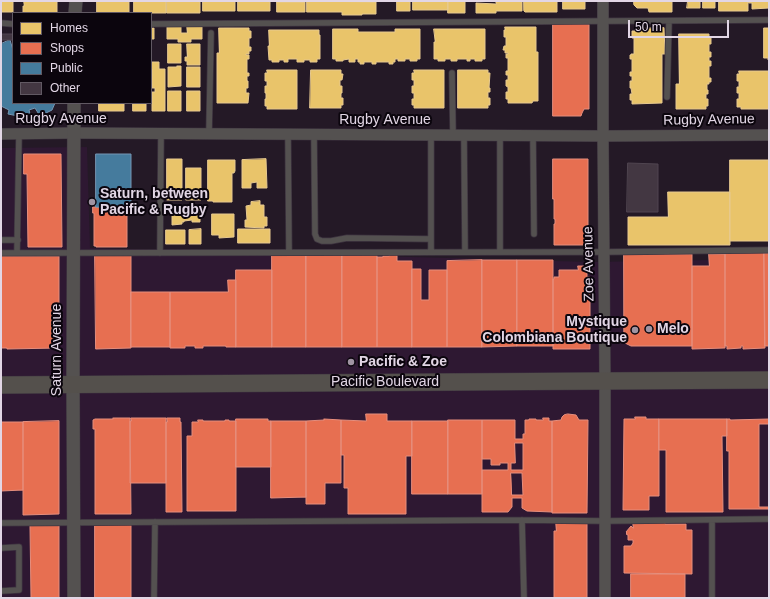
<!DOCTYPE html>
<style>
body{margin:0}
#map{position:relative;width:770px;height:599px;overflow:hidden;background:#241926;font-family:Helvetica,sans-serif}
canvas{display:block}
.frame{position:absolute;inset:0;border:2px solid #e2d6e5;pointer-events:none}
.legend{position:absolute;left:12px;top:12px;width:140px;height:92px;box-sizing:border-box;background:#0b050d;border:1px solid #615963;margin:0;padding:5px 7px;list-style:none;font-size:12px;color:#e2d6e5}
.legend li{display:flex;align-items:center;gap:8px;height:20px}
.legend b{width:20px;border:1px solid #615963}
.scale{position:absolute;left:628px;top:20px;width:101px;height:18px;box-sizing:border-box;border:2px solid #e2d6e5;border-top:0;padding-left:5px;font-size:12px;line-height:14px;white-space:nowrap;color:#e2d6e5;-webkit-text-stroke:3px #0b050d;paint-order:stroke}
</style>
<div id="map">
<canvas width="770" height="599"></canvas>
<div class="frame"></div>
<ul class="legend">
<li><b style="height:11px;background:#e9c46a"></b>Homes</li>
<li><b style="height:11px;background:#e76f51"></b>Shops</li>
<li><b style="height:11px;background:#457b9d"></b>Public</li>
<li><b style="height:11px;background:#433742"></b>Other</li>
</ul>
<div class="scale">50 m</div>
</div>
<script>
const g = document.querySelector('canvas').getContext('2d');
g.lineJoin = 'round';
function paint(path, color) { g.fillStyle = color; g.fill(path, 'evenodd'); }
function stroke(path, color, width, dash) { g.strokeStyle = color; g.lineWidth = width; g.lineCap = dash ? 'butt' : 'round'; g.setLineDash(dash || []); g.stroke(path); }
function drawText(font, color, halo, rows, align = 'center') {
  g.font = font + ' Helvetica,sans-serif'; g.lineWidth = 4; g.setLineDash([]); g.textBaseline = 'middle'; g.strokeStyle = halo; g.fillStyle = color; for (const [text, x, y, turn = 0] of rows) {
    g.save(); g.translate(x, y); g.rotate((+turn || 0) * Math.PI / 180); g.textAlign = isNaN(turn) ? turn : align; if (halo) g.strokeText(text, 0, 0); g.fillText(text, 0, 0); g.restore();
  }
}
const built = new Path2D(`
 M87,147L90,248L591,262L769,259V598H1V148Z`);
const homes = new Path2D(`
 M1,1H13V12H1Z
 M24,1H57V13H23V6H24Z
 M97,1H129V13H97Z
 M134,1H166V13H134Z
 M167,1H200V13H167Z
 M203,1H235V11H203Z
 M238,1H270V11H238Z
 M307,1L376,2V14H362V15H342V12H307Z
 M397,1H410V11H397Z
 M413,1H448V10H413Z
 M448,1H465V13H448Z
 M496,1H522V11H496V13H476V3L496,4Z
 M524,1H557V12H525L524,11Z
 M563,1H585V9H563Z
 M634,1H672V12H649L648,8H637L634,5Z
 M688,1H700V8H687Z
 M703,1H715V8H703Z
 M719,1H748V11H719Z
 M749,1H769V8L752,9V3H749Z
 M277,2H305V12H277Z
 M187,25H202V39H191V42H178V39H167V26H181V33H187Z
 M505,27H536V52H538V101H533L532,103H508V99H506V92H508V87L506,86V80H508V75H506V71H508V58H506V54H508V53H505V50H503L504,46H506V37H504V30H505Z
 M151,28H154V39H151Z
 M219,28H249V31H251V38H249V47H251V51H249V54H246V55H249V59H247V73H249V76H247V81H248V88H246V93H249L248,103H217V53H219Z
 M664,28L665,54H662V103L632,104V100H630V94H632L631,88H630V81H632V76H630V72H632V59H630V55H631V54H634V38H632V31H635V29Z
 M764,28H769V60H768V58H764Z
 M333,29H358V32H395V29H420V59H417V61H410V59H405V61H398V59H395V62H393V64H389V62H376V64H372V62H364V64H360V62H358V59H355V62H349V59L343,60V61H336V59H333Z
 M434,29H485V59H482V61H475V59H470V61H467V59H457V61H451V59H445V61H438V59H434V42H435Z
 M269,30H319V35H320V59H317V62H310V60H304V62H297V59H288V62H284V60H279V62H272V60H269L268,46H269Z
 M679,34H709V37H711V44H709V52H711V57H709V61H711V66H709V78H711V82H709V84H707V90H708V94H706V99H708V106H706V109H676V84H679Z
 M168,44H181V63H168Z
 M187,44H200V65H187V61H185V57H187Z
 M151,62H159V69H165V111H152V92H155V88H152V69H151Z
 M177,66H181V86L168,87V67H177Z
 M187,67H200V87H187Z
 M267,70H297V109H267V106H265V99H266V93H265V86H267V81H265V73H267Z
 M311,70H341V74H343L342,80H340V86H342V93H341V98H343V105H341V108H310Z
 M414,70H444V108H414V105H412V99H414V93H412V86H414V80H412V73H414Z
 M458,70H488V73H490L489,88H490V92H488V98H490V105H488V108H458Z
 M739,71H769V109H741V107H737V99H739V93H737V87H739V81H737V74H739Z
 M168,91H181V111H168Z
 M187,91H200V111H187Z
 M99,103H124V111H99Z
 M133,103H146V111H133Z
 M167,159H182V200H167Z
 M266,159L267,188H257V182L251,183V188H242V160Z
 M208,160H235V171L234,173H232V202H213V201H208Z
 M730,160H769V241H730Z
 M186,168H201V200H186Z
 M668,192H730V245H628V217H668Z
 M260,201V205H264V217H267V226H264V228L245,227V220H247L246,206L251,205V202Z
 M180,207H183V208H200V222H192V220L184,221V222H182V224L172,225V208H180Z
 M212,214H234V237L219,238V235H212Z
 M201,229V244H189V230Z
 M238,229H270V243H238Z
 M166,230H185V244H166Z`);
const shops = new Path2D(`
 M553,24H589V109H584L582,113L581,116H553Z
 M24,154H61L62,247H28L27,174H24Z
 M553,159H588V245H554V224H555V219H554V199H553Z
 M93,207L127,208V247H96V246H94V213H93Z
 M764,253L765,348L743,349V346H741V348L727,349V346H725V254Z
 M764,253H769V346H765Z
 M389,254H397V261H412V347H377V257H383V256H389Z
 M624,254H692V346H631L625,343L624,341Z
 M709,254H725V348L692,349V266H709Z
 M95,255H131V348L96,349Z
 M272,255H306V347H272Z
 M306,255H342V347H306Z
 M342,255H377V347H342Z
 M1,256H59V346L57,348L7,349V348H1Z
 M482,260H517V346L482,347Z
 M482,260V347H447V261Z
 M517,260H553V346H517Z
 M578,266H587V277H590V349H553V279H554V277H559V270H578Z
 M412,269H421V300H429V270H447V347H412Z
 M236,270H272V347H236Z
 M228,280H236V347H226V346H203V348H195V346H185V348H170V292H228Z
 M131,292H170V347H131Z
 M366,414H387V421H412V456H406V514H348V488H344V455H341V420L366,421Z
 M568,414L576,415L579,420H588L587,513H552V421L561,420L562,417L564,415Z
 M635,417H646V419H659V496H649V510H623L624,419H635Z
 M113,418H130L131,514H95V429H93V420L95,419H113Z
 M131,418H166V483H130V421H131Z
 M167,418H180V422H181L182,512H166V422H167Z
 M543,418H549V421H552V512L527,511L522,508V498H512V507L508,512H482V470H508V463H500V465H491V459H482V420H515V439H523V434H525V420H529V419H536V420H543ZM515,443H523V470H511V463H515ZM511,473H522L523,495H512Z
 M236,419H268V421H271V467H236Z
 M324,419L341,420V483H325V504H306V421L324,420Z
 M659,419H727V436H722L723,512H666V450H659Z
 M727,419H730V420L769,419V424H759V507H769V509H729V451H727Z
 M198,420H203V421H225V420H229V421H236V511H187V436H192V422H198Z
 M448,420H482V494H448Z
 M59,421V514L23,515V422Z
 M271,421H306V497L271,498Z
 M412,421H448V494H412Z
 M1,422H23V490L1,491Z
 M556,521H587V598H554V531H556Z
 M633,521H665V524H686V530H692V574L624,573V546H631L633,543V540H628V535L626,534L627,533L626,532L631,526L633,528Z
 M95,523H131V598H95Z
 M59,525V598H31L30,526Z
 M631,574H685V598H631Z`);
const public = new Path2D(`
 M10,40L13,50V103H55L52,110L40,116L35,108L29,110L30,114L18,116L8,114L9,110L1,106V44Z
 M96,154H131V208L96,207Z`);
const building = new Path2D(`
 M1,34H13V40H1Z
 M628,163L658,164V212H627Z`);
const service = new Path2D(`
 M1,23L13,24
 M151,24L769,20
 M452,73L453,136
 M667,97L669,21
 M209,134L211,33
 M288,135L289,252
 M314,135L315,234L317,239L322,241H331L347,238L431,239
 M431,135V252
 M464,136L465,252
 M500,136V252
 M533,136L534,234
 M1,240H18
 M1,253L604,252L769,250
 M17,253L19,134
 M160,253L161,134
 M522,520L524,598
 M712,520V598
 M1,523L522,520L605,521L769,519
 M1,548L19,547V590L1,591
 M154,598L155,522`);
const minor = new Path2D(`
 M603,1V136L605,381V598
 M1,134L74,133L603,136L769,135`);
const tertiary = new Path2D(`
 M75,13L76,1
 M74,598L73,384L74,103`);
const primary = new Path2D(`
 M1,385L605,381L769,380`);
const markers = [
 [92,202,4,"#a094a2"],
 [649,329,4,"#a094a2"],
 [635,330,4,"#a094a2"],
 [351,362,4,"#a094a2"]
];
const streetNames = [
 ["Rugby Avenue",61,119],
 ["Rugby Avenue",385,120],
 ["Rugby Avenue",709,120,-1],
 ["Zoe Avenue",589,264,-91],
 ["Saturn Avenue",57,350,-90],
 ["Pacific Boulevard",385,382]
];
const poiNames = [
 ["Saturn, between",100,194],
 ["Pacific & Rugby",100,210],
 ["Mystique",627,322,"right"],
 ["Colombiana Boutique",627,338,"right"],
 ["Melo",657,329],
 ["Pacific & Zoe",359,362]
];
paint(built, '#2e1832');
paint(homes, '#e9c46a');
stroke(homes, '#e7c98f', 1);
paint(shops, '#e76f51');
stroke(shops, '#e68e7d', 1);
paint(public, '#457b9d');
stroke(public, '#7496b3', 1);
paint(building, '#433742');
stroke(building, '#504550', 1);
stroke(service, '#3e3440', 7);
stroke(minor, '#3e3440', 12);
stroke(tertiary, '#3e3440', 14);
stroke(primary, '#3e3440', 18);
stroke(service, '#545150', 5.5);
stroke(minor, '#545150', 11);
stroke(tertiary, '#545150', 13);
stroke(primary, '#54504c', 17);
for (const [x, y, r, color] of markers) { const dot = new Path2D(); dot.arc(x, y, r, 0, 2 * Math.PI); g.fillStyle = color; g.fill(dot); stroke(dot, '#0b050d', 1.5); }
drawText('14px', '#e2d6e5', '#0b050d', streetNames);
drawText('bold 14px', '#e2d6e5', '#0b050d', poiNames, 'left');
</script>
